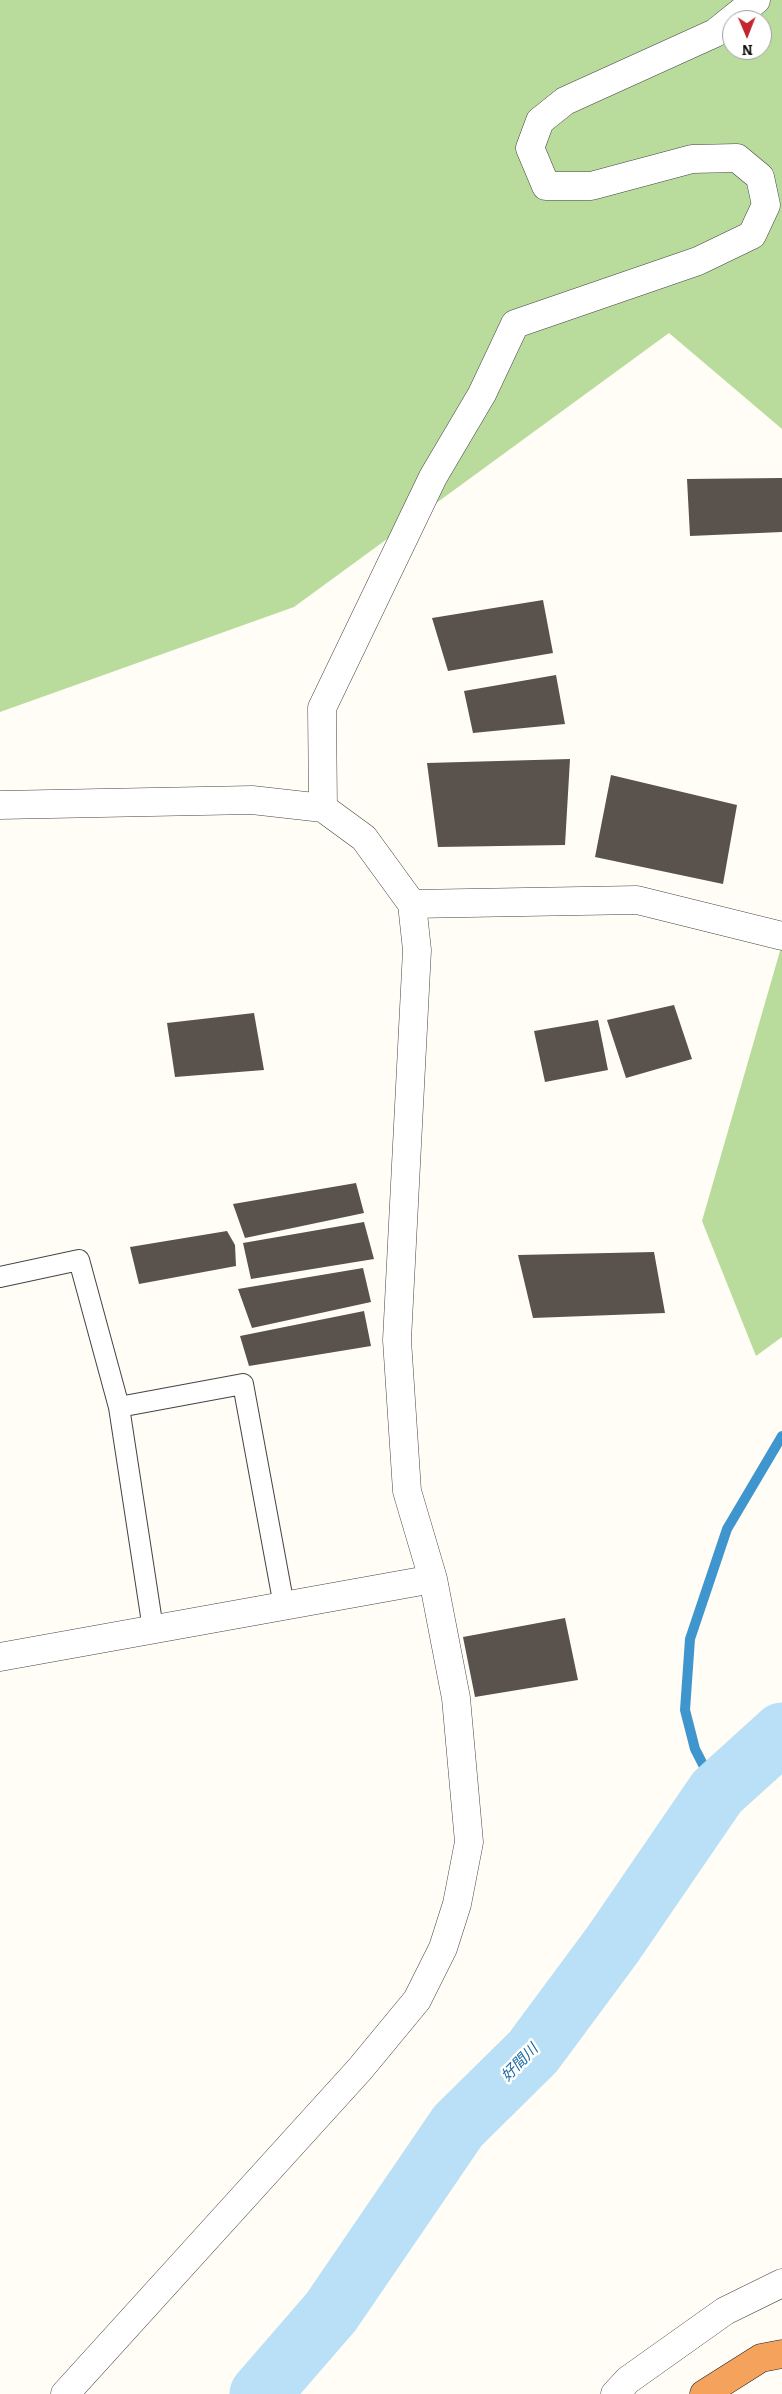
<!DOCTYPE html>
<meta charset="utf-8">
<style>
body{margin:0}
#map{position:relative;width:782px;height:2394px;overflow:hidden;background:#fffdf5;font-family:Bitter,serif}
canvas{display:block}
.north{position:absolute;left:722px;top:10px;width:50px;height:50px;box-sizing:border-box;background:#fff;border:1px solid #a0a0a0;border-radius:50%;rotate:179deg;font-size:14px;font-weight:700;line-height:20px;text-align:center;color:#111}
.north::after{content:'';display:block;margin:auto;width:18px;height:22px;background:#c4262e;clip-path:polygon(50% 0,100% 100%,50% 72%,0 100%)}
</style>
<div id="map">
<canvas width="782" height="2394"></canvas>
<div class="north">N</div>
</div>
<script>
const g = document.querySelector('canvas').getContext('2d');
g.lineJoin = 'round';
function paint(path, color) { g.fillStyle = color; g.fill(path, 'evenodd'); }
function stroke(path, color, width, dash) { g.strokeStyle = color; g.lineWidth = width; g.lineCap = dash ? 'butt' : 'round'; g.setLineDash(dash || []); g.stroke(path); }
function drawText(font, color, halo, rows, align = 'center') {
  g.font = font + ' Bitter,"Noto Sans JP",serif'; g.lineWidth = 5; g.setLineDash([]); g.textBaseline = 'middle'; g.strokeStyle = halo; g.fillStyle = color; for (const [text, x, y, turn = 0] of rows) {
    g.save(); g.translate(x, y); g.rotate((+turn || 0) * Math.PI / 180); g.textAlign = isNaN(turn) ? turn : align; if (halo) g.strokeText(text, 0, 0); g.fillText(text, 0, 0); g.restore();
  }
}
const forest = new Path2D(`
 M0,0H782V429L669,333L294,607L0,712ZM732,20H762V50H732Z
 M782,944V1337L756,1356L702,1221Z`);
const stream = new Path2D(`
 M717,1792L695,1749L685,1710L690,1639L727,1529L782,1436`);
const river = new Path2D(`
 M260,2394L331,2312L458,2126L533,2052L613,1944L717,1792L782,1733`);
const building = new Path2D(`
 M782,478V532L690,536L687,479Z
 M543,600L553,653L448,671L432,618Z
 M556,675L565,724L473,733L464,691Z
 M570,759L565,845L438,847L427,763Z
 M611,775L737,805L723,884L595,857Z
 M674,1005L692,1059L626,1078L607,1020Z
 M254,1013L264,1070L175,1077L167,1023Z
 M598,1020L608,1070L545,1082L534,1031Z
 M356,1183L364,1213L245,1238L233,1204Z
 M364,1222L374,1259L251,1279L243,1243Z
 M227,1231L235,1245L236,1266L139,1284L130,1247Z
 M654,1252L665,1313L533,1318L518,1255Z
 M363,1268L371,1302L252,1328L238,1289Z
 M364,1311L371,1346L249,1366L240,1336Z
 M565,1618L578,1680L475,1697L463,1637Z`);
const service = new Path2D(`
 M0,1277L79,1260L119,1407L243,1384L284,1606
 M119,1407L153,1629`);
const minor = new Path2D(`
 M0,805L252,800L323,808L364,838L412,904L417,950L397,1340L407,1491L433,1579L456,1698L469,1842L457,1904L443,1948L417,2000L360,2069L65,2394
 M323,808L322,708L433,477L482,394L515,324L698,261L752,235L766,205L760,177L737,158L692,159L591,186H546L530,148L540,121L565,101L715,33L756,0
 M412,904L637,900L782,936
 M0,1657L433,1579
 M615,2394L628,2380L725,2311L782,2283`);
const motorway = new Path2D(`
 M704,2394L761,2358L782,2354`);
const waterNames = [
 ["好間川",520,2063,-46]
];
paint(forest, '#b9dc9c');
stroke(stream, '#3f96cf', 10);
stroke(river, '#b9e0f7', 61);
paint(building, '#5a524d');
stroke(service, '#444', 22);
stroke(minor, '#444', 29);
stroke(motorway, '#222', 29);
stroke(service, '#fff', 20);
stroke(minor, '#fff', 28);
stroke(motorway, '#f5a25d', 28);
drawText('italic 15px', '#1768a6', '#fff', waterNames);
</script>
